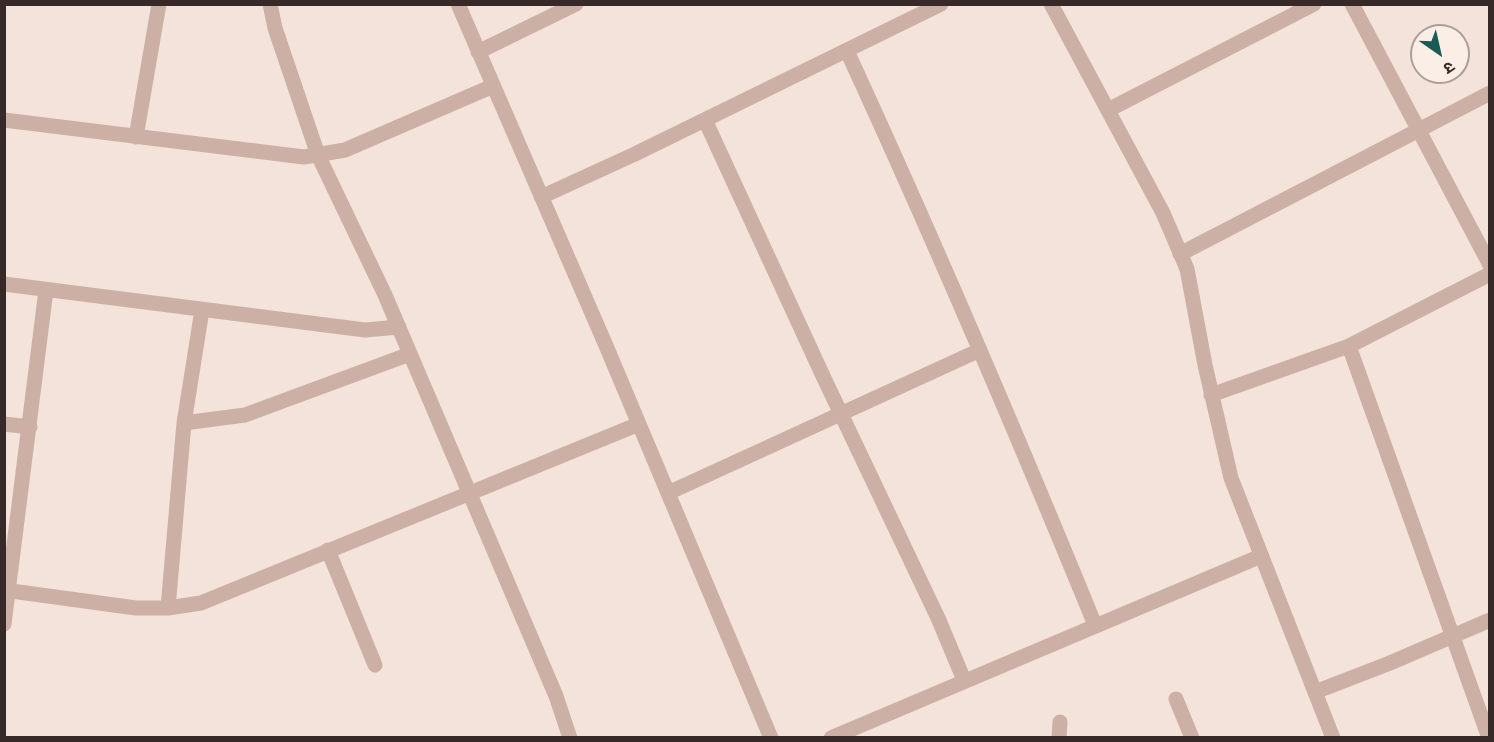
<!DOCTYPE html>
<meta charset="utf-8">
<style>
body{margin:0}
#map{position:relative;width:1494px;height:742px;overflow:hidden;background:#f3e3da;font-family:"Varela Round","Noto Sans Devanagari",sans-serif}
canvas{display:block}
.frame{position:absolute;inset:0;border:6px solid #372927;pointer-events:none}
.north{position:absolute;left:1410px;top:24px;width:60px;height:60px;box-sizing:border-box;background:#faeee6;border:2px solid #ac9f9a;border-radius:50%;rotate:146deg;font-size:16px;font-weight:700;line-height:24px;text-align:center;color:#372927}
.north::after{content:'';display:block;margin:auto;width:21px;height:27px;background:#1a5b55;clip-path:polygon(50% 0,100% 100%,50% 72%,0 100%)}
</style>
<div id="map">
<canvas width="1494" height="742"></canvas>
<div class="frame"></div>
<div class="north">उ</div>
</div>
<script>
const g = document.querySelector('canvas').getContext('2d');
g.lineJoin = 'round';
function stroke(path, color, width, dash) { g.strokeStyle = color; g.lineWidth = width; g.lineCap = dash ? 'butt' : 'round'; g.setLineDash(dash || []); g.stroke(path); }
const minor = new Path2D(`
 M270,4L275,28L318,155L385,295L556,696L570,738
 M458,4L607,348L771,738
 M1051,4L1163,213L1187,269L1205,365L1231,478L1333,738
 M1352,4L1490,265
 M847,51C934,240 1016,432 1095,625
 M478,52L576,4
 M1108,110L1314,4
 M4,120L304,157L345,150L493,86
 M705,120L823,376L938,618L964,680
 M136,137L159,4
 M541,197L635,154L941,4
 M1180,254L1490,93
 M4,284L365,330L399,327
 M1349,346L1489,738
 M1211,395L1349,346L1490,274
 M184,423L245,415L410,354
 M4,424L30,427
 M668,493L980,350
 M328,550L375,665
 M4,590L136,608H168L201,603L639,424
 M168,608L184,423L202,310
 M4,624L46,290
 M1315,692L1390,663L1490,620
 M1176,699L1192,738
 M831,738L1261,556
 M1059,738L1060,722`);
stroke(minor, '#ccb0a5', 15);
</script>
